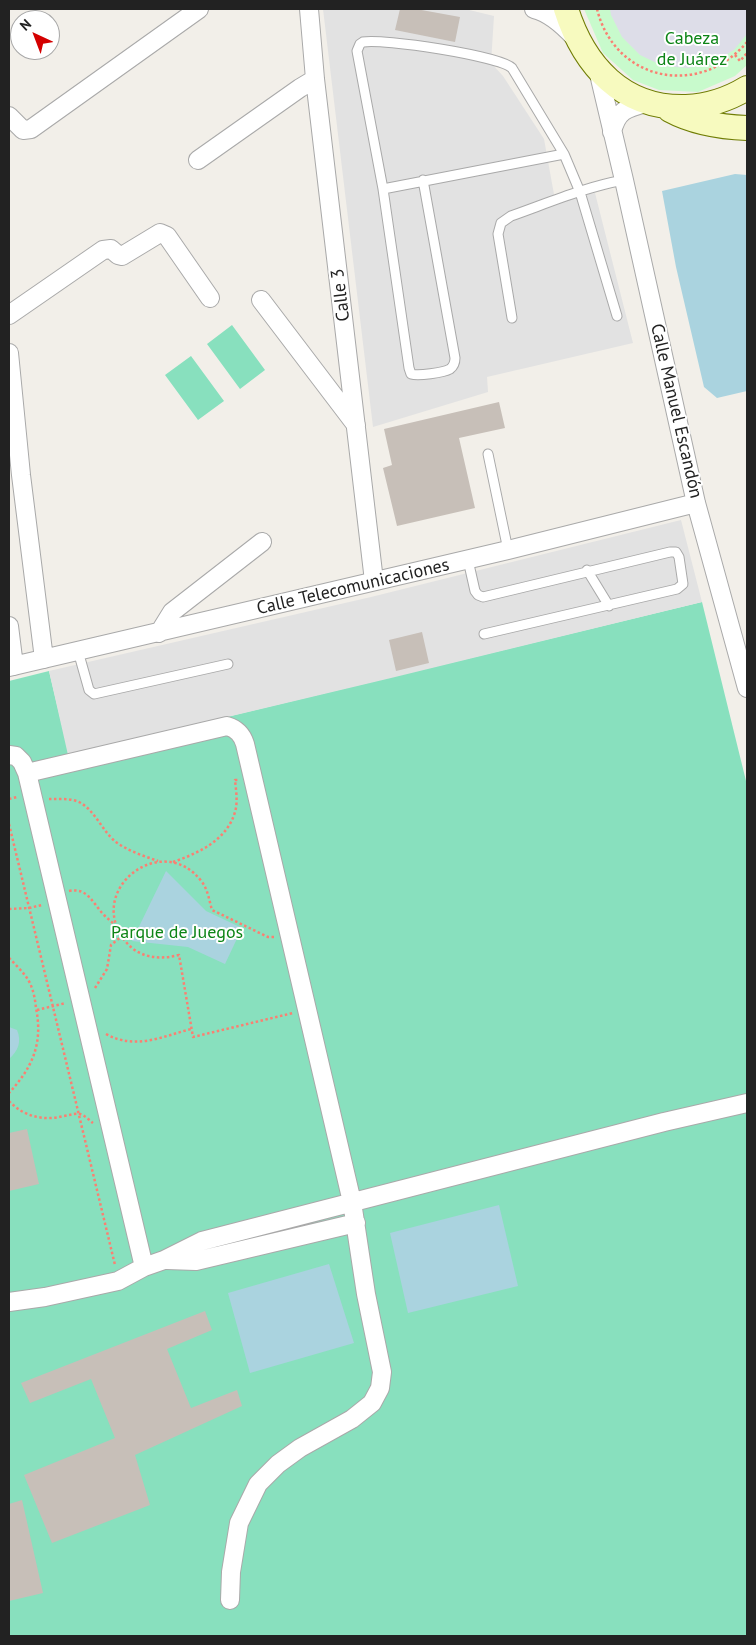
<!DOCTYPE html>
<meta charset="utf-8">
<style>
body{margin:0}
#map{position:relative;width:756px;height:1645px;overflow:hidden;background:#f2efe9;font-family:"PT Sans",sans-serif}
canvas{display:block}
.frame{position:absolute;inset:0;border:10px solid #222;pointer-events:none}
.north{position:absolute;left:10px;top:10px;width:50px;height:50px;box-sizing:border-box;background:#fff;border:1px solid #a7a7a7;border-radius:50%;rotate:317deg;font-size:14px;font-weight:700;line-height:20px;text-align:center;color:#222}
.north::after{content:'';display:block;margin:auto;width:18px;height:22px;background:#d40000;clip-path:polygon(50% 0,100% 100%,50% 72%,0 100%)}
</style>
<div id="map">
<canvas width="756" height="1645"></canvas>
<div class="frame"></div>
<div class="north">N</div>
</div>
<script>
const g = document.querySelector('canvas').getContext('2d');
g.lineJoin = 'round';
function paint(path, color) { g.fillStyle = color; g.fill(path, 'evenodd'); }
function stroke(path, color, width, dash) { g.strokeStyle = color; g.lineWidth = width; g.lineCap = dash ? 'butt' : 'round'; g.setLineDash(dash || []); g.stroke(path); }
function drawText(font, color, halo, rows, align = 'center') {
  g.font = font + ' "PT Sans",sans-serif'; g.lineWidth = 4; g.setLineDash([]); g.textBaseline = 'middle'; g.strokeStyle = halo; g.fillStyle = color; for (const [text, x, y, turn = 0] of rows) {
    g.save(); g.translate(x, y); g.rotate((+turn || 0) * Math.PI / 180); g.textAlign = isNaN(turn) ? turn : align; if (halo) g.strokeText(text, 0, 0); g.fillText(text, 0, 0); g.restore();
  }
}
const park = new Path2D(`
 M584,9H747V65L735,76L698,92L659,90L633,80L603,53Z`);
const pitch = new Path2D(`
 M232,325L265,370L240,389L207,344Z
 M191,356L224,401L198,420L165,375Z
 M702,602L747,785V1636H9V681L49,671L69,755Z`);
const parking = new Path2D(`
 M323,9H465L494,16L491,63L503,76L544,139L555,200L595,193L633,343L487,377L488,392L373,427Z
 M681,520L702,602L391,678L68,755L49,671L371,597Z`);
const plaza = new Path2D(`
 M610,9H747V34L734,50L712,63L688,68L663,66L640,55L622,37L611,15Z`);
const water = new Path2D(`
 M735,174L747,175V391L717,398L704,387L676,267L662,191Z
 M166,871L206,911L242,928L225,964L188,947L132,941Z
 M9,1027L17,1030C22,1042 18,1051 9,1059Z
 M499,1205L518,1286L408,1313L390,1233Z
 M329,1264L354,1343L250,1373L228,1293Z`);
const building = new Path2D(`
 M400,9H416L460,17L455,42L395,30Z
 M499,402L505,428L459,438L475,508L397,526L383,468L392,465L384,429Z
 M422,632L429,663L396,671L389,640Z
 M27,1129L39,1184L9,1191V1133Z
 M205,1311L212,1330L167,1349L191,1408L237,1390L242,1406L135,1455L150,1505L52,1543L24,1475L115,1438L91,1379L30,1403L21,1383Z
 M22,1500L43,1593L9,1601V1504Z`);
const path = new Path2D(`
 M597,9C615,82 700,98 747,42
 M735,55L740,61L747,53
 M9,799L17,797
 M49,799C59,799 70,798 79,802C95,810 102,831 116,842C128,851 144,856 158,861
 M9,824L115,1265
 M173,862C199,853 227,840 235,812C238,802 236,790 235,780H238
 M69,891C88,887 93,904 104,915C108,919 112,922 116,926
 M9,909L29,908L42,905
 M274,937H268L212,910C209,900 208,890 202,882C163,829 83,890 126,942C139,958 160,960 179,955L193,1037L293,1013
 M9,958C15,964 22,971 27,978C33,987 35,998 36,1008C43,1043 33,1067 9,1093
 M95,988L107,969L111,945L122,936
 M37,1010L66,1003
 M106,1034C135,1050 161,1037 191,1029
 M9,1101C24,1117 44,1121 64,1116C70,1115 75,1113 80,1114C86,1116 89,1120 93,1123`);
const lane = new Path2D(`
 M423,180L455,358C455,362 454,366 450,369C443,373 418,376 411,374L409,368L383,189L357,51L360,44L363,42C382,38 500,56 512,68L564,154L580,192L617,316
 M383,189L564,154
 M512,318L498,234L501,223L511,216C548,203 585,187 624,180
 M488,454L508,550
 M468,560L475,591L478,595L483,597L670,552H676L679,557L683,584L677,589L484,634
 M587,570L609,606
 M78,651L89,690L94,694L228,664`);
const street = new Path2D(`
 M309,9L315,79L374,581
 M534,9C550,13 563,25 574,37
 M598,70L624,180L696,503L747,688
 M9,116L23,130L31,129L199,9
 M612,132C617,110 627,108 647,103
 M198,160L300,88L315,79
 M261,300L356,425
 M9,315L103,250L111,249L118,255L122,256L160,233L167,236L210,298
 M9,353L21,475L44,659
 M9,626L14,666
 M159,633L172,612L262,542
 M9,667L508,550L696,503
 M9,755L16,756L22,762L27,773L144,1267
 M27,773L227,726C237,729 242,734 245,744L352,1202L366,1294L382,1372L380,1388L372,1403L352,1419L300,1448L278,1464L258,1484L239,1523L231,1572L230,1600
 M167,1260L196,1261L356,1223
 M9,1302L45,1297L118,1281L144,1267L164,1260L202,1241L664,1122L747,1103`);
const secondary = new Path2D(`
 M566,9C584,66 623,109 686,107C708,106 729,99 747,88
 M670,110C694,123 720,127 747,128`);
const parkNames = [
 ["Cabeza",692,39],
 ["de Juárez",692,60],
 ["Parque de Juegos",177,933]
];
const streetNames = [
 ["Calle 3",341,295,-97],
 ["Calle Manuel Escandón",676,411,77],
 ["Calle Telecomunicaciones",353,587,-13]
];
paint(park, '#c8facc');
paint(pitch, '#88e0be');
paint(parking, '#e2e2e2');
paint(plaza, '#dddde8');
paint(water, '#aad3df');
paint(building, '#c7bfb8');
stroke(lane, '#a9a9a9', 11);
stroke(street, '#a9a9a9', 20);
stroke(secondary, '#707d05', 26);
stroke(path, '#fa8072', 2.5, [2.5, 2.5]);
stroke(lane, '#fff', 9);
stroke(street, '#fff', 18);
stroke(secondary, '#f7fabf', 24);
drawText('18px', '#0c8416', '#fff', parkNames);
drawText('18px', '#222', '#fff', streetNames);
</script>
